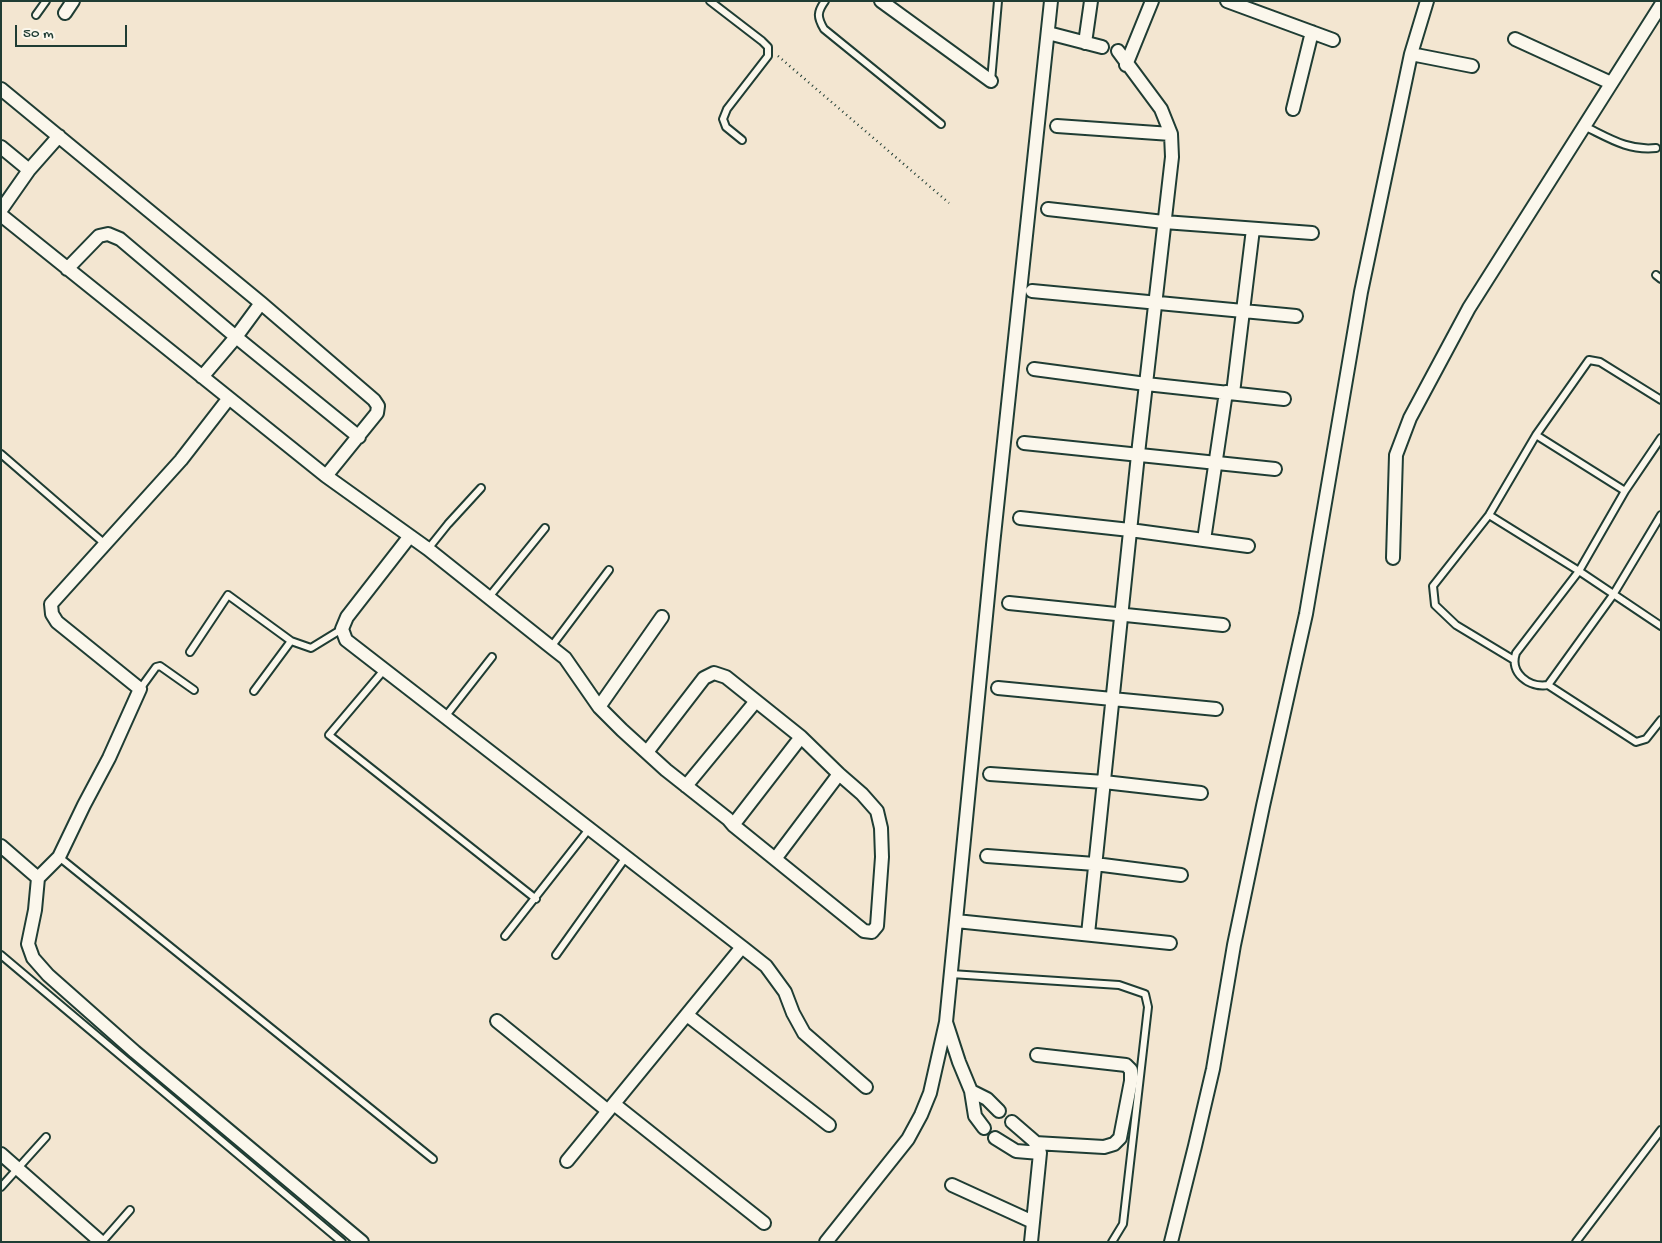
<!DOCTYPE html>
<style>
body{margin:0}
#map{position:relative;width:1662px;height:1243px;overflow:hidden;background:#f3e6d1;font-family:"Gochi Hand",sans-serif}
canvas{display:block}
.frame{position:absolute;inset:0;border:2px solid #1f3d34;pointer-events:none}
.scale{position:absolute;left:15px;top:25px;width:112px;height:22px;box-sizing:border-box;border:2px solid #1f3d34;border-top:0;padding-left:6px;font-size:15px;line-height:18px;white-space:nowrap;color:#1f3d34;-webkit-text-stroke:4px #fbf7ec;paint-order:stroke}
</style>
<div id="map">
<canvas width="1662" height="1243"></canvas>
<div class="frame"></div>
<div class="scale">50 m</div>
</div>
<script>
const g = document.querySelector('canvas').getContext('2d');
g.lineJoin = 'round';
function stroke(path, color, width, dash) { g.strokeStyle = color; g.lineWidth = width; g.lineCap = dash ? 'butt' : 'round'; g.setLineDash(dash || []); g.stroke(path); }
const path = new Path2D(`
 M778,56L949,203`);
const lane = new Path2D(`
 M710,1L762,41L768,47V56L727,109L723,119L726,127L742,140
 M825,1C817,12 817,17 824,29L941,124
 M36,15L46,1
 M991,81L998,1
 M1584,126C1609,138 1628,151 1656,148
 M1656,275L1661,279
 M1536,435L1625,491
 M1661,438L1625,491L1579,571L1516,653C1509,673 1529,688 1548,685L1613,595L1661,515
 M1,454L105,544
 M1489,515L1579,571L1661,626
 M428,549L448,524L481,488
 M489,597L545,528
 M551,647L609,570
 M190,652L228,595L291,641L311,648L342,629
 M1514,660L1456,625L1435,605L1433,586L1489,515L1536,435L1589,360L1600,362L1661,400
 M384,670L329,735L536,899
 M1548,685L1636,742L1646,739L1661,720
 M140,689L156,667L160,666L194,690
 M254,691L291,641
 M445,717L492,657
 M59,857L433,1159
 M505,936L589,829
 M1,955L342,1242
 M556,955L626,857
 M951,974L1119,985L1145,994L1148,1007L1123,1224L1112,1242
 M1,1187L46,1137
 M102,1242L130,1210
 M1576,1242L1661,1130`);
const street = new Path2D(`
 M881,1L991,81
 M1227,1L1333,40
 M65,13L73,1
 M1048,33L1102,47
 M1515,39L1611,83
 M1085,43L1091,1
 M1411,54L1472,66
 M1126,65L1152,1
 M1,89L261,303L374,400L378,406L377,413L326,476
 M1293,109L1312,32
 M1057,126L1171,134
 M1,147L29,170
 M1048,209L1164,222L1312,233
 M1,210L29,170L59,136
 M1,215L326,476L428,549L551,647L565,658L599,707L622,730L666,770L728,819L733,825L864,931L872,932L877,926L882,857L881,828L877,811L862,794L839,774L801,737L726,677L714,673L704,678L647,752
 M67,269L99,236L108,234L120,239L236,337L359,437
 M1032,291L1296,316
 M1034,369L1146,384L1284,399
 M202,377L236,337L261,303
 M1233,393L1253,229
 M229,398L181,460L51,604L52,614L57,622L140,689L109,758L84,805L59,857L38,878L35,910L28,944L33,958L48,975L135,1052L362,1242
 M1024,443L1275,469
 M1020,518L1130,530L1248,546
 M410,536L347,617L342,629L346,640L742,947L567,1161
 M1204,540L1226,392
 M1393,558L1396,455L1410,418L1469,308L1661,5
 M1009,603L1223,625
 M998,688L1216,709
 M599,707L662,617
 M990,774L1104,782L1201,793
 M686,786L756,701
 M733,825L801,737
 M1,846L38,878
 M987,856L1095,864L1181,875
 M775,859L839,774
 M956,921L1170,943
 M1088,934L1139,445L1172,157L1171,134L1161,109L1118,51
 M742,947L766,966L785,992L793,1013L804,1033L866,1087
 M687,1015L829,1125
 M497,1021L608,1111
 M971,1091L987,1099L999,1111
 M614,1104L764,1223
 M1012,1122L1034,1141L1040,1153L1031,1242
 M984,1128L975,1116L971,1091L959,1062L946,1022L993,545L1051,1
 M995,1138L1016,1151L1040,1153
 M1035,1143L1104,1147L1114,1144L1120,1138L1131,1081V1070L1126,1065L1037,1055
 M1,1154L101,1242
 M952,1185L1033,1222
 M826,1242L908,1139L921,1115L930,1093L946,1022
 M1171,1242L1195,1146L1213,1069L1234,945L1263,806L1306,614L1361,292L1411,54L1427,1`);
stroke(lane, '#1f3d34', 10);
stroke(street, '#1f3d34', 16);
stroke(path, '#1f3d34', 2.5, [1, 4]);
stroke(lane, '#fbf7ec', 6);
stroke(street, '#fbf7ec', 12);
</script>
